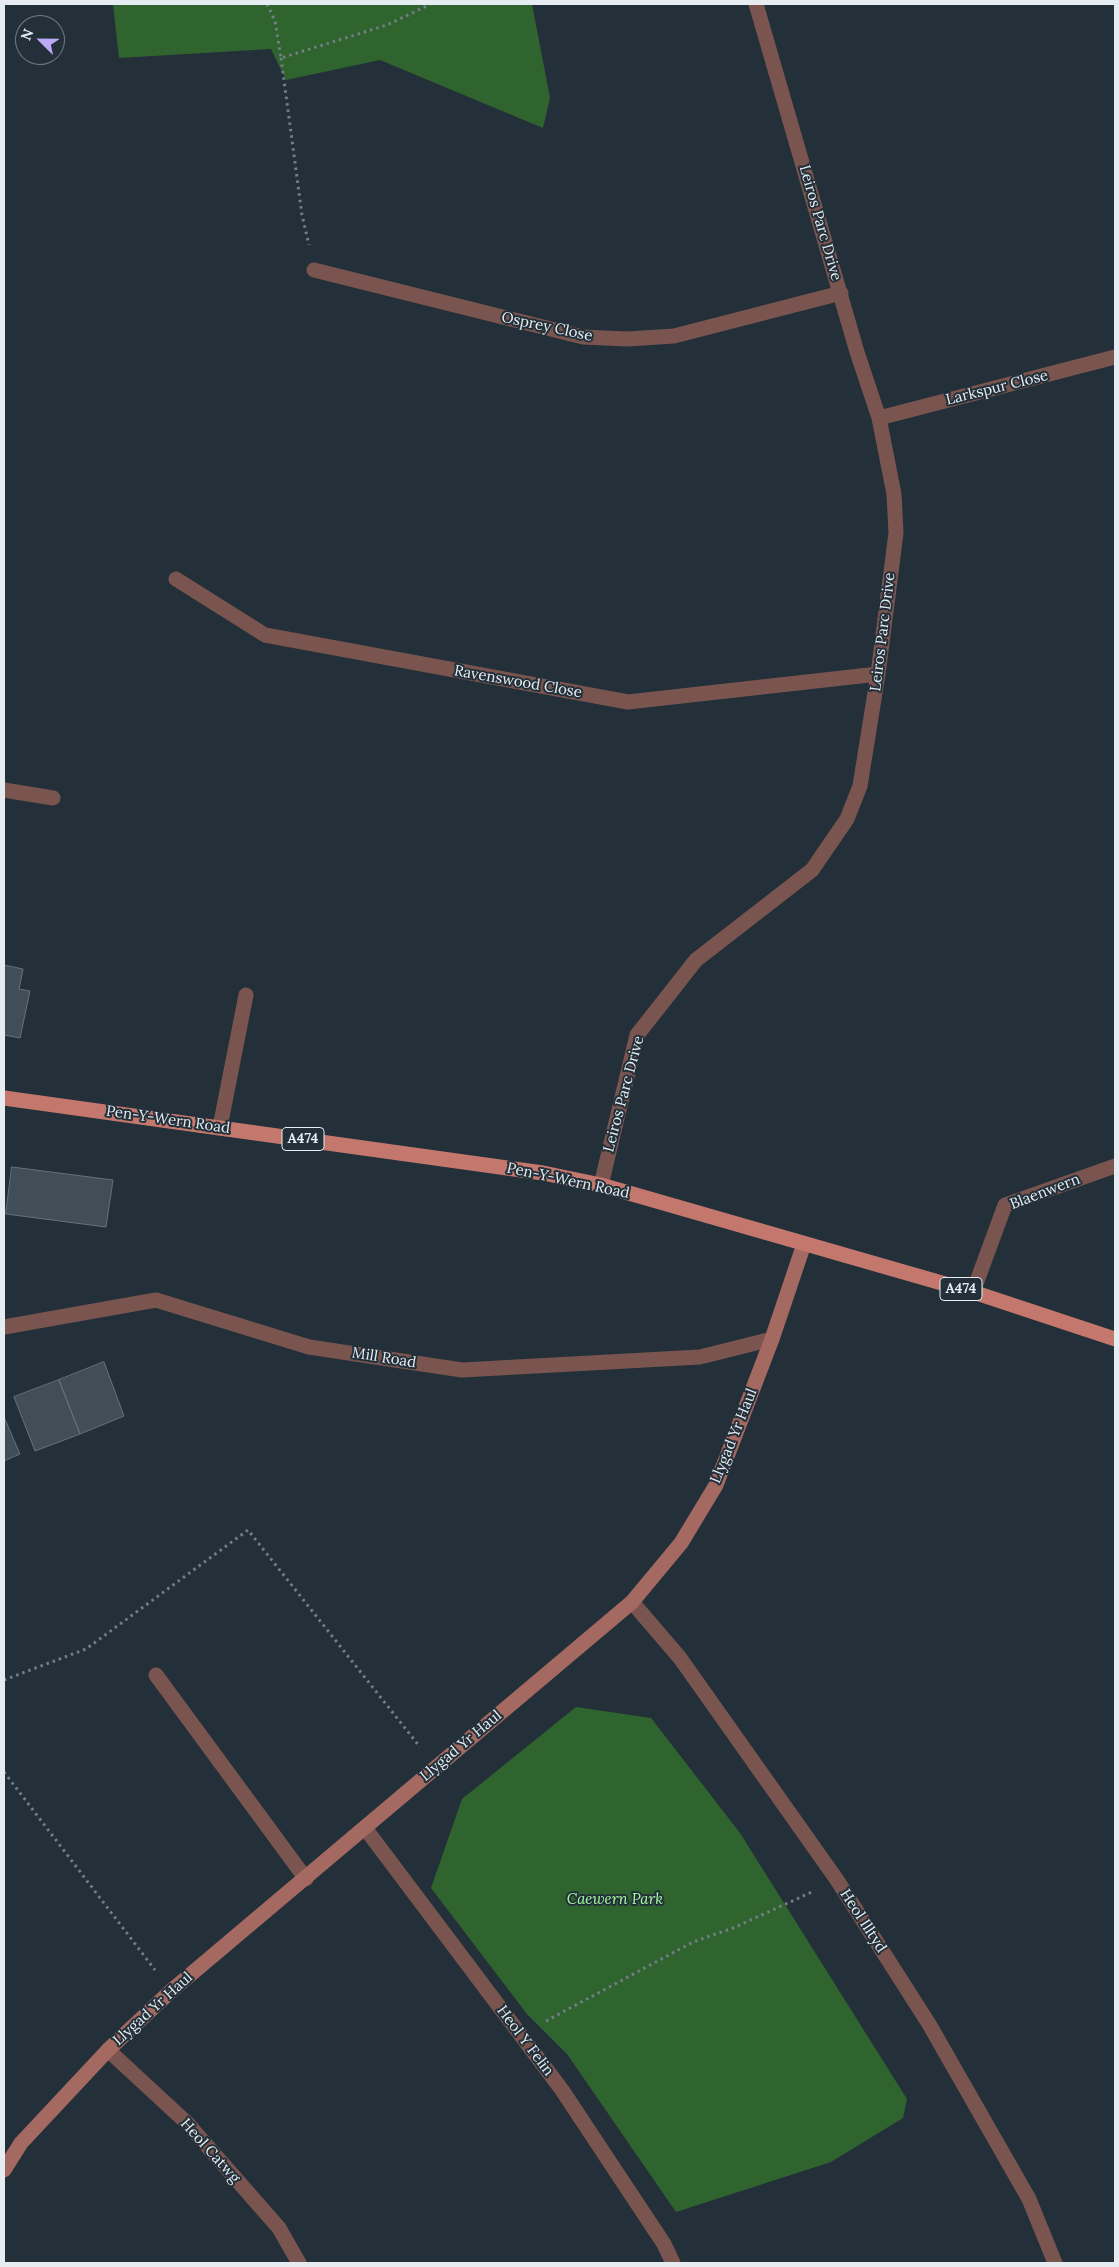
<!DOCTYPE html>
<style>
body{margin:0}
#map{position:relative;width:1119px;height:2267px;overflow:hidden;background:#243039;font-family:Lora,serif}
canvas{display:block}
.frame{position:absolute;inset:0;border:5px solid #e5edf3;pointer-events:none}
.north{position:absolute;left:15px;top:15px;width:50px;height:50px;box-sizing:border-box;background:#243039;border:1px solid #717c83;border-radius:50%;rotate:293deg;font-size:14px;font-weight:700;line-height:20px;text-align:center;color:#e5edf3}
.north::after{content:'';display:block;margin:auto;width:18px;height:22px;background:#baaaf7;clip-path:polygon(50% 0,100% 100%,50% 72%,0 100%)}
</style>
<div id="map">
<canvas width="1119" height="2267"></canvas>
<div class="frame"></div>
<div class="north">N</div>
</div>
<script>
const g = document.querySelector('canvas').getContext('2d');
g.lineJoin = 'round';
function paint(path, color) { g.fillStyle = color; g.fill(path, 'evenodd'); }
function stroke(path, color, width, dash) { g.strokeStyle = color; g.lineWidth = width; g.lineCap = dash ? 'butt' : 'round'; g.setLineDash(dash || []); g.stroke(path); }
function drawText(font, color, halo, rows, align = 'center') {
  g.font = font + ' Lora,serif'; g.lineWidth = 4; g.setLineDash([]); g.textBaseline = 'middle'; g.strokeStyle = halo; g.fillStyle = color; for (const [text, x, y, turn = 0] of rows) {
    g.save(); g.translate(x, y); g.rotate((+turn || 0) * Math.PI / 180); g.textAlign = isNaN(turn) ? turn : align; if (halo) g.strokeText(text, 0, 0); g.fillText(text, 0, 0); g.restore();
  }
}
const green = new Path2D(`
 M113,4H532L550,98L543,128L380,60L286,80L271,49L119,58Z
 M576,1707L651,1718L740,1833L907,2099L903,2118L831,2162L676,2212L567,2054L527,2014L431,1888L462,1799Z`);
const building = new Path2D(`
 M4,965L23,969L19,989L30,991L20,1038L4,1035Z
 M12,1167L113,1180L106,1227L6,1214Z
 M104,1362L124,1416L80,1434L59,1380Z
 M59,1380L80,1434L35,1451L14,1397Z
 M4,1417L20,1454L4,1461Z`);
const path = new Path2D(`
 M267,4L275,21L281,58L387,25L431,4
 M281,58L302,215L309,245
 M4,1680L86,1649L248,1530L420,1747
 M4,1772L155,1970
 M546,2021L693,1942L733,1928L812,1892`);
const lane = new Path2D(`
 M4,790L53,798
 M220,1127L246,995
 M156,1675L306,1879`);
const street = new Path2D(`
 M314,270L583,337L627,339L674,336L841,293
 M879,418L1115,357
 M176,579L265,635L628,702L878,674
 M601,1185L637,1035L696,960L812,870L847,819L860,786L878,674L896,533L894,494L879,418L857,352L756,4
 M973,1292L1005,1205L1115,1166
 M4,1327L156,1300L309,1347L462,1370L700,1357L772,1339
 M632,1602L680,1658L837,1880L929,2024L1029,2199L1055,2263
 M365,1828L562,2090L664,2244L673,2263
 M108,2050L187,2123L279,2228L299,2263`);
const secondary = new Path2D(`
 M4,2170L21,2143L108,2050L171,1991L632,1602L681,1543L716,1485L772,1339L804,1244`);
const primary = new Path2D(`
 M4,1098L543,1173L601,1185L973,1292L1115,1339`);
const shields = [
 [303,1139,42],
 [961,1289,42]
];
const shieldNames = [
 ["A474",303,1139],
 ["A474",961,1289]
];
const streetNames = [
 ["Leiros Parc Drive",820,223,74],
 ["Osprey Close",547,327,12],
 ["Larkspur Close",997,388,-14],
 ["Leiros Parc Drive",883,632,-83],
 ["Ravenswood Close",518,682,10],
 ["Leiros Parc Drive",624,1094,-75],
 ["Pen-Y-Wern Road",168,1120,8],
 ["Pen-Y-Wern Road",568,1181,12],
 ["Blaenwern",1045,1192,-21],
 ["Mill Road",384,1358,9],
 ["Llygad Yr Haul",734,1436,-68],
 ["Llygad Yr Haul",461,1746,-40],
 ["Heol Illtyd",863,1921,57],
 ["Llygad Yr Haul",153,2009,-42],
 ["Heol Y Felin",525,2041,53],
 ["Heol Catwg",210,2151,48]
];
const parkNames = [
 ["Caewern Park",615,1900]
];
paint(green, '#30642f');
paint(building, '#414e58');
stroke(building, '#64727c', 1);
stroke(path, '#737e85', 3, [2.5, 4]);
stroke(lane, '#7a554f', 15);
stroke(street, '#7a554f', 15);
stroke(secondary, '#a46960', 15);
stroke(primary, '#c4786d', 15);
for (const [x, y, w] of shields) { const box = new Path2D(); box.roundRect(x - w / 2, y - 11.5, w, 23, 4); g.fillStyle = '#243039'; g.fill(box); stroke(box, '#e5edf3', 1); }
drawText('bold 14px', '#e5edf3', null, shieldNames);
drawText('15px', '#e5edf3', '#243039', streetNames);
drawText('italic 15px', '#a5faa1', '#243039', parkNames);
</script>
